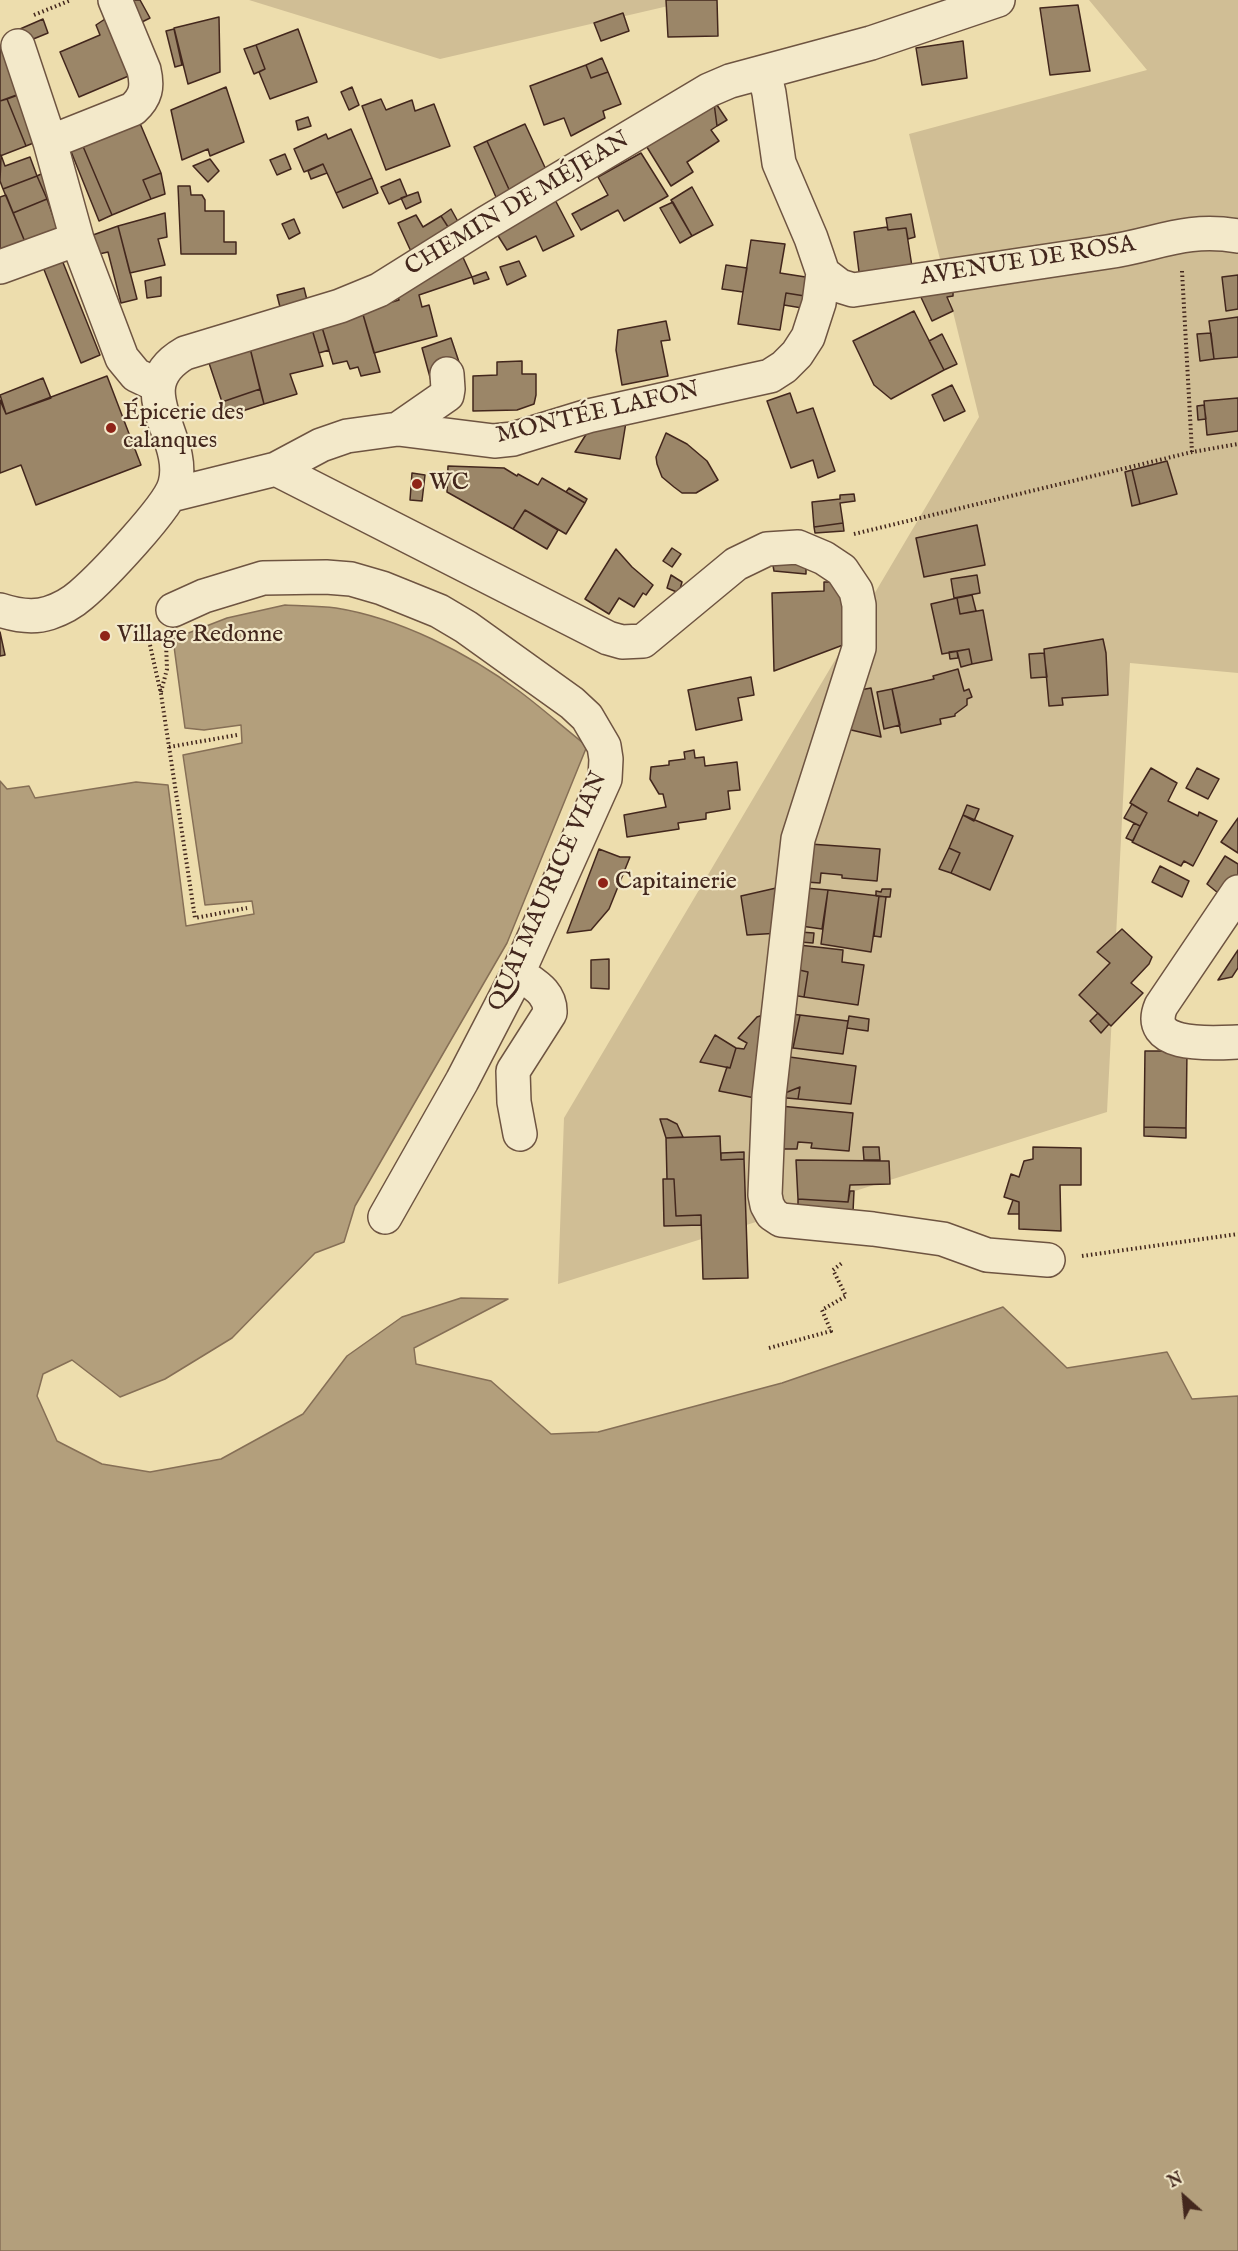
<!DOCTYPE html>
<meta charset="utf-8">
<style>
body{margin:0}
#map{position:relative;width:1238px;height:2251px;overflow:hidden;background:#edddad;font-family:"IM FELL English",serif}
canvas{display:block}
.north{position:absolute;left:1154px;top:2167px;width:60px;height:60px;-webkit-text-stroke:4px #f3e9ca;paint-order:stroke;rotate:333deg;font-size:16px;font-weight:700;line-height:24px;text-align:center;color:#43271d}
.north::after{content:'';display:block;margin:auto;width:21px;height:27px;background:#43271d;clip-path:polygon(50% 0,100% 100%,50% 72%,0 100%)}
</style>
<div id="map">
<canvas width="1238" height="2251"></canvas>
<div class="north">N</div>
</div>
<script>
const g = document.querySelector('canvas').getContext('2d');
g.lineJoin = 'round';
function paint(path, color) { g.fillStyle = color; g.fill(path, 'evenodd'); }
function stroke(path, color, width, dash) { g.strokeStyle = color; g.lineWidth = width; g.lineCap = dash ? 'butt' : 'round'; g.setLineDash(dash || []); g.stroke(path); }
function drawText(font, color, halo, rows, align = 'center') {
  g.font = font + ' "IM FELL English",serif'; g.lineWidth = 4.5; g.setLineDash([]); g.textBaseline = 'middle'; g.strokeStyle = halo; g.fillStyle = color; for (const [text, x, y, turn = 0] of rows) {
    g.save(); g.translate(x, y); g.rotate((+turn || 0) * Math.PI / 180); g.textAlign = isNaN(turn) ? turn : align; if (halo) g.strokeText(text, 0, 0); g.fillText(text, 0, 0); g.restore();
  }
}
const green = new Path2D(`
 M249,0H694L440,59Z
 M1089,0H1238V673L1130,663L1107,1112L558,1284L564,1118L979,417L909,134L1147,70Z`);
const water = new Path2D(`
 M285,605C302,606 319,606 336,608C399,618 468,653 519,691C542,708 564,728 587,746L507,943L355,1206L344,1242L315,1253L232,1338L165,1379L120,1397L72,1360L43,1374L37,1396L57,1441L102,1464L150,1472L221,1459L303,1414L347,1356L402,1317L461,1298L508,1299L414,1348L416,1364L491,1381L551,1434L598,1432L782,1383L1003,1307L1067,1368L1167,1352L1192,1399L1238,1396V2251H0V781L7,789L29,786L35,798L136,782L168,785L186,926L254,914L252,901L205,905L183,755L242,743L241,725L204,730L185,728L173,639L227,618Z`);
const building = new Path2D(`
 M118,0H140L150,18L132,27Z
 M666,0H717L718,36L668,37Z
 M1078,5L1090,71L1050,75L1040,8Z
 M623,13L629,31L601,41L594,23Z
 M108,17L138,72L79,97L60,52L100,35L96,25Z
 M219,17L220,72L188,84L174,28Z
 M43,19L48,33L26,42L20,29Z
 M174,29L182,65L175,67L166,31Z
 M298,29L317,82L270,99L259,72L265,69L256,45Z
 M963,41L967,78L922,85L916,48Z
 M3,45L22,93L0,101V46Z
 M256,45L265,69L254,74L244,49Z
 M602,58L608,72L591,78L586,65Z
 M586,65L591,78L608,72L621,104L603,111L605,118L571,136L564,118L544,125L530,86Z
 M226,87L244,142L210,156L208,149L182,160L171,110Z
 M352,87L359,105L349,110L341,92Z
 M18,95L36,142L26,146L7,99Z
 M7,99L26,146L0,156V101Z
 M381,99L386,110L412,100L415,111L434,104L450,146L386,170L362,106Z
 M715,102L727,120L717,126L714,103Z
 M714,103L717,126L711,130L719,141L687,162L693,172L671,186L645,144Z
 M308,117L311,126L298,130L296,121Z
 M139,121L161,173L143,180L151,199L112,215L82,144Z
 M525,124L548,174L512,196L487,141Z
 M351,129L372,178L336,193L323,164L304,172L294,149L326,134L328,139Z
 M487,141L512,196L499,204L474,147Z
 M82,144L112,215L99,221L70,149Z
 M641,153L668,196L624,221L618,210L581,230L572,214L608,195L598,177Z
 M285,154L291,169L277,175L270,160Z
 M1,155L5,166L30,157L37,176L3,189L0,181Z
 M210,159L219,171L208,182L193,166Z
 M323,164L327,173L311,179L308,171Z
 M45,172L54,196L47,199L37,176Z
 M161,173L165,194L151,199L143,180Z
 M37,176L47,199L13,213L3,189Z
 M372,178L378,193L343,208L336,193Z
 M400,179L407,196L389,204L381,187Z
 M178,186H190L191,195H202L205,200V211H224V242H236V254H181Z
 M692,187L713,225L692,236L671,200Z
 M418,192L421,202L406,209L401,198Z
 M6,195L25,242L0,252V197Z
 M553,196L574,236L543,251L536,236L507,250L495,231Z
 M47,199L58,230L25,242L13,213Z
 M673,202L692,236L680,243L660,208Z
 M451,209L461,227L452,233L441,216Z
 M165,213L167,237L158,239L165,265L130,273L118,226Z
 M911,214L915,237L908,239L906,228L888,230L886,218Z
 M416,215L423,227L441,216L452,233L414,258L398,223Z
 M294,219L300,233L289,239L282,224Z
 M118,226L137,299L121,303L108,252L99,254L93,235Z
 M887,227L888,230L906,228L913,273L860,280L854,232Z
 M751,240L785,244L780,273L812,278L811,297L786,293L780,330L738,324Z
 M461,253L472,277L419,295L422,307L429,305L437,336L374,353L362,311L399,300L396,291Z
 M60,255L100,355L81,363L41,262Z
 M519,261L526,276L507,285L500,267Z
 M726,265L747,268L743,292L722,289Z
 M486,272L489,279L474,284L472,277Z
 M1238,275V309L1226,311L1222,277Z
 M161,277V296L147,298L145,281Z
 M304,288L308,304L281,311L277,295Z
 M953,291V296L947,297L953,311L932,321L919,293Z
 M786,293L811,297L808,309L784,305Z
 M362,311L380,372L361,376L358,367L350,369L347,361L333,364L321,324Z
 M914,311L944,370L891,399L874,385L853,341Z
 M1238,317V357L1214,359L1209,321Z
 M666,321L670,340L661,341L668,376L622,385L616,350L618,330Z
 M321,324L329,350L319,353L311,326Z
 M311,326L323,366L290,374L297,394L264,404L249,344Z
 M1211,333L1214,359L1200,361L1197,334Z
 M942,334L957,364L944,370L929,341Z
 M451,338L461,368L431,381L422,348Z
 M249,344L260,389L222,402L207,357Z
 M522,361V374H536V395L534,404L517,410L473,411V376L497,375V362Z
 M107,376L141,465L36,505L21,465L0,473V400L6,414Z
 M43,378L51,398L6,414L0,395Z
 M952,385L965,411L944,421L932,395Z
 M260,389L264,404L227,416L222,402Z
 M790,393L797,413L813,408L835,471L818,478L813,460L791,468L767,401Z
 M1238,398V431L1207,435L1204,401Z
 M1204,405L1206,419L1198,420L1197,406Z
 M627,416L620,459L575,452L592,425Z
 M666,433L687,444L707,461L718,480L696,493H682L674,487L662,477L657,464L656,457Z
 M1167,461L1177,494L1140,504L1132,470Z
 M448,466L504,468L517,476L518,474L538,485L542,478L585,503L566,534L525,510L513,529L447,492Z
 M1132,470L1140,504L1132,506L1125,472Z
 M412,473L425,475L422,501L410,500Z
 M569,488L587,499L585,503L566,492Z
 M854,494L855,501L840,503L843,523L814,527L812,502L840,499V495Z
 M525,510L558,530L547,549L513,529Z
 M843,523L844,531L815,533L814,527Z
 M977,525L985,565L924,577L916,538Z
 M672,548L681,554L672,567L663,561Z
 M616,549L632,567L653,585L646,595L643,593L634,607L619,598L609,614L585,599Z
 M772,560L806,565V574L774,571Z
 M671,575L682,582L679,593L667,588Z
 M977,575L980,593L954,598L951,579Z
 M824,582H834L842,592L843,645L774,671L772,593L824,591Z
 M972,595L976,611L960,614L957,598Z
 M957,598L960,614L983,610L992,660L972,664L969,649L942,654L931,604Z
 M0,632L5,655L0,656Z
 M1103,639L1106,653L1108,695L1062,698L1063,705L1049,706L1044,649Z
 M969,649L972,664L961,667L957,651Z
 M957,651L958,658L950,659L949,652Z
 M1044,653L1047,677L1031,678L1029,654Z
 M958,669L964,691L969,689L972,697L967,699V705L955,714V716L940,719L941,724L901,733L892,689L934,679L933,676Z
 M751,677L754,695L738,698L742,720L696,730L688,690Z
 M871,688L881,737L847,729L860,690Z
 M892,689L900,725L884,729L877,692Z
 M694,750L695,758L704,757L705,766L737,762L740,790L728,791L730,809L706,813V819L678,823L679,829L627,837L624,815L666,807L663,794H659L650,779L651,767L669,765V761L685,759L684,752Z
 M1151,768L1177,783L1168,801L1198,816L1199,812L1217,821L1193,866L1184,861L1181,866L1132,842L1147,813L1130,803Z
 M1197,768L1219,779L1208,799L1186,788Z
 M1132,804L1147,813L1140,826L1124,818Z
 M967,805L979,809L974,821L963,815Z
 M963,815L1013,836L990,890L951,873L960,853L949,848Z
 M1238,818V853L1221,842Z
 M1134,823L1140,826L1133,841L1126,838Z
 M810,844L880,849L877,881L842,878V875L821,873L820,883L806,882Z
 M949,848L960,853L951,873L939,869Z
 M599,849L620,857H630L609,909L591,930L567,933Z
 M1225,856L1238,864V875L1223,897L1207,884Z
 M1160,866L1189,881L1182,897L1152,882Z
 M785,886L780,933L747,935L741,896Z
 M805,888L828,890L822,929L801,926Z
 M882,889H891L890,897L876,896V891L881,892Z
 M828,890L879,896L871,952L821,944Z
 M879,896L886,897L881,937L874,936Z
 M1122,929L1152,957L1149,964L1131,983L1143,993L1111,1026L1079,995L1110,963L1097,952Z
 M800,932L814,933L813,943L800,942Z
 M799,945L843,950L842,962L864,965L858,1005L804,997L808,972L795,969Z
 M1238,950V968L1232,977L1218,980Z
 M609,959V989L591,988V960Z
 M795,969L808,972L804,997L792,995Z
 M1098,1013L1109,1024L1101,1033L1090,1021Z
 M789,1014L800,1015L793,1048H784Z
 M763,1015L755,1098L719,1091L727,1067L730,1068L736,1048L744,1049L747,1043L738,1038L757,1017Z
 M800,1015L848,1021L843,1054L793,1048Z
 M849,1016L869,1019L868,1031L847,1028Z
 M715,1035L736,1048L730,1068L700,1062Z
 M1145,1051H1187L1186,1128L1144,1127Z
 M782,1056L856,1066L851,1104L798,1099L800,1087L775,1097Z
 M800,1087L798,1099L775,1097Z
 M780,1106L853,1113L849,1151L811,1148L812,1143L798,1142L797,1149H780Z
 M660,1119H667L677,1124L683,1137L666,1138Z
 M1144,1127L1186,1128V1138L1144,1136Z
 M720,1136L721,1160L744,1159L748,1278L703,1279L701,1215L676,1216L674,1179H667L666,1138Z
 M863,1147H879L880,1160H864Z
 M1033,1147L1081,1148V1185H1060L1061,1231L1019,1229V1202L1004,1197L1011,1174L1019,1177L1024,1161L1033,1159Z
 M744,1152V1159L721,1160V1153Z
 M796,1160L889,1161L890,1184L850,1185L848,1202L798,1199Z
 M663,1179H674L676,1216L701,1215V1225L664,1226Z
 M850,1191H854L853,1212L798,1206V1199L848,1202Z
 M1013,1200L1019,1202V1214H1008Z`);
const path = new Path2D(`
 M34,15L71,0
 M1182,271L1192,452
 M854,534L1192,452L1238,444
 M150,645L161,694L195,918L247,908
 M161,692L167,669L166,643
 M169,747L237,735
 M1082,1256L1238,1234
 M769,1348L831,1331L822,1310L846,1296L833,1270L842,1263`);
const minor = new Path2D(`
 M18,46L50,142L77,239L122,358L136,375L157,385
 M50,142L133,109C146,97 148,87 144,70L115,0
 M0,267L77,239
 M823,273L840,286L853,290C937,277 1022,265 1107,252C1156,245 1185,227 1238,236
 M398,429L447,395L448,389L447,374
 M276,469L608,638L622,642L643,641L736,564L767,549L798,547L824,558L842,570L856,591L859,605V648L798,839L769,1096L765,1195L767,1205L772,1214L781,1220L873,1229L943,1239L987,1255L1048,1260
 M171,495L276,469L321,445L347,436L398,429L494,441L513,439L588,416L770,376L784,367L797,354L808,337L819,303L823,273L811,238L779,163L769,93L764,72
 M0,610C15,615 34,618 49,613C61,609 72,603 81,595C101,578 169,507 175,484C188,436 124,388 185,353L340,306L379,290L486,223L709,90L730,81L871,43L998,0
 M173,610L204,596L263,578L326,577L351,579L382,588L439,611L466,627L572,703L587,717L604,746L606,759L605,779L518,973L462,1081L385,1217
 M1238,892L1161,1006C1143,1049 1213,1043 1238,1042
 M518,973C533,984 551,992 550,1013L513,1071L514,1102L520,1134`);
const markers = [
 [111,428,6,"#8f2418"],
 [417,484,6,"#8f2418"],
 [105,636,6,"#8f2418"],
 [603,883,6,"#8f2418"]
];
const streetNames = [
 ["CHEMIN DE MÉJEAN",518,205,-31],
 ["AVENUE DE ROSA",1028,262,-9],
 ["MONTÉE LAFON",598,414,-13],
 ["QUAI MAURICE VIAN",549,892,-66]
];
const poiNames = [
 ["Épicerie des",123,414],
 ["calanques",123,442],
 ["WC",429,484],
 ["Village Redonne",117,636],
 ["Capitainerie",615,883]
];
paint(green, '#d0be95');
paint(water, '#b39f7c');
stroke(water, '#866f56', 1.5);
paint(building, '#9b8668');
stroke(building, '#43271d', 1.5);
stroke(minor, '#6e5441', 36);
stroke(path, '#43271d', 4, [1.5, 3]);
stroke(minor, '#f3e9ca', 33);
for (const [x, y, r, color] of markers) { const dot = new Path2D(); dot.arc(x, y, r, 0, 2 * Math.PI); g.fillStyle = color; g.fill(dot); stroke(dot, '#f3e9ca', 2); }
drawText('24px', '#43271d', '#f3e9ca', streetNames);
drawText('24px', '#43271d', '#f3e9ca', poiNames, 'left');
</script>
